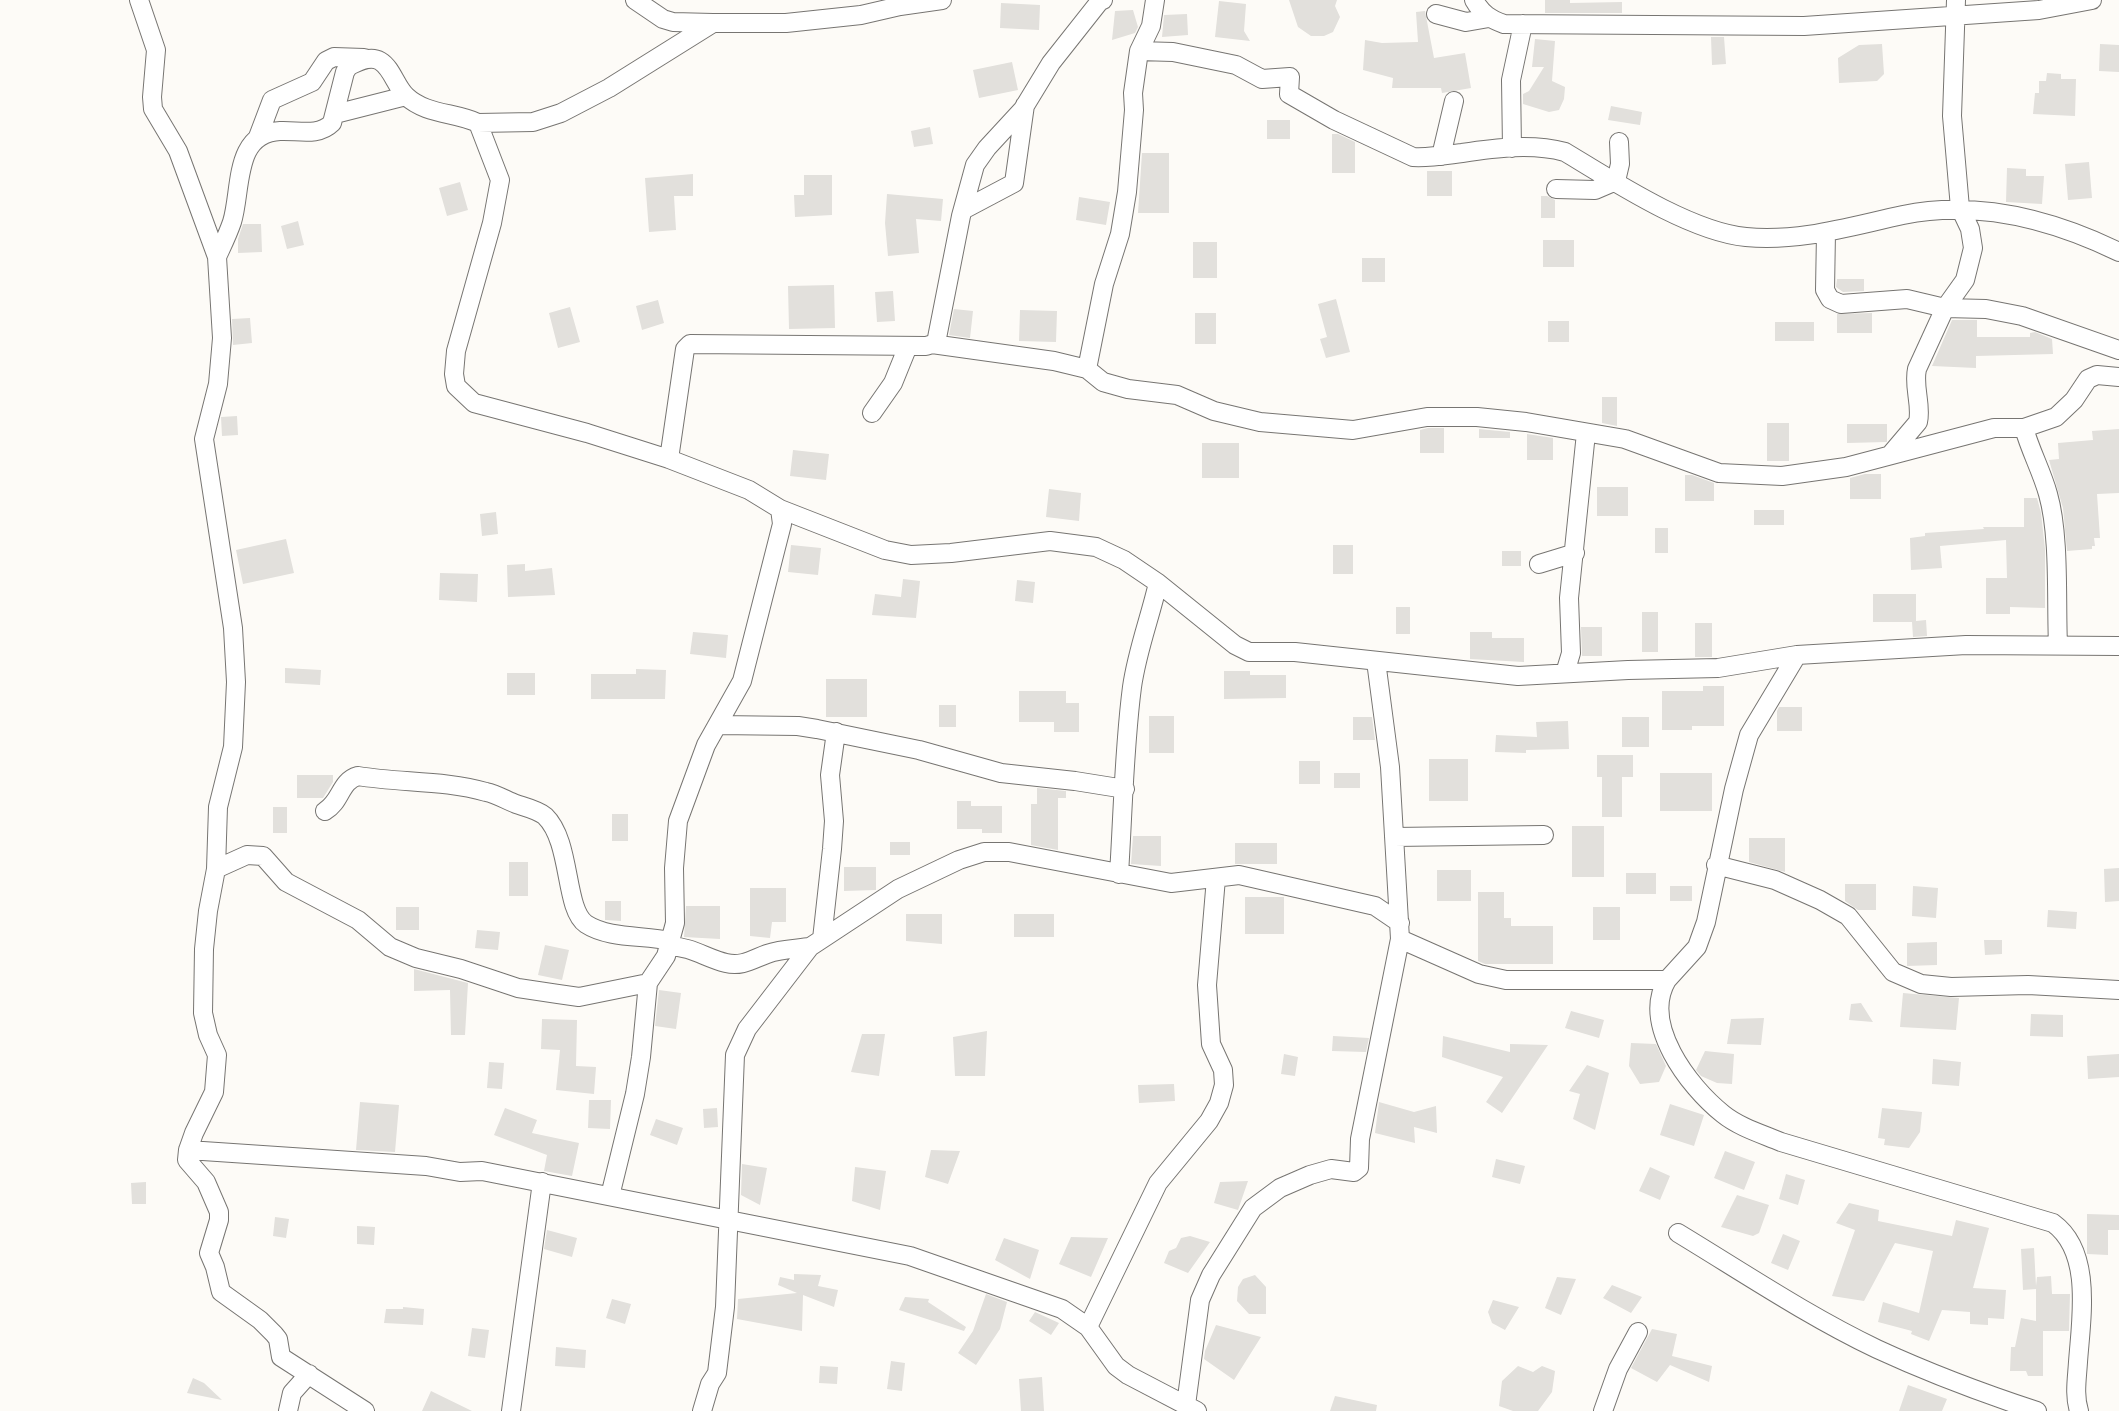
<!DOCTYPE html>
<style>
body{margin:0}
canvas{display:block;background:#fdfbf7}
</style>
<canvas width="2119" height="1411"></canvas>
<script>
const g = document.querySelector('canvas').getContext('2d');
g.lineJoin = 'round';
function paint(path, color) { g.fillStyle = color; g.fill(path, 'evenodd'); }
function stroke(path, color, width, dash) { g.strokeStyle = color; g.lineWidth = width; g.lineCap = dash ? 'butt' : 'round'; g.setLineDash(dash || []); g.stroke(path); }
const building = new Path2D(`
 M1289,0H1337L1335,6L1340,17L1333,32L1324,36H1311L1298,27Z
 M1545,0H1570V3L1622,2V13H1545Z
 M1219,1L1246,4L1244,31L1250,41L1215,37Z
 M1001,3L1040,5L1039,30L1000,28Z
 M1133,10L1138,27L1135,33L1112,40L1115,11Z
 M1425,11L1434,58L1465,53L1471,88L1442,93L1441,88H1392L1393,78L1363,70L1365,40L1382,43L1418,42L1416,12Z
 M1187,14L1188,35L1162,37L1164,15Z
 M1711,37H1724L1726,64L1712,65Z
 M1535,39L1555,41L1552,81L1565,87L1564,99L1559,110L1549,112L1523,104V94L1529,91L1544,67H1532Z
 M1882,44L1884,74L1877,81L1839,83L1838,58L1859,45Z
 M2100,44L2119,45V72L2099,71Z
 M1012,62L1018,90L979,98L973,70Z
 M2047,73L2061,74V79H2076L2075,116L2033,114L2035,93H2039V81H2046Z
 M1611,106L1642,112L1640,125L1608,120Z
 M1267,120H1290V139H1267Z
 M930,127L933,144L914,147L911,131Z
 M1332,134H1338L1355,142V173H1332Z
 M1142,153H1169V213H1138Z
 M2089,162L2092,198L2068,200L2065,164Z
 M2007,168L2026,169V176H2044L2042,204L2006,202Z
 M1427,171H1452V196H1427Z
 M693,174V196H674L676,230L649,232L645,178Z
 M804,175H832V215L795,217L794,195H804Z
 M460,182L468,210L447,216L439,188Z
 M887,194L943,199L941,221L916,219L919,253L888,256L885,223Z
 M1541,196H1547L1555,200V218H1541Z
 M1079,197L1110,202L1106,225L1076,220Z
 M298,221L304,245L287,249L281,226Z
 M243,224H261L262,252L238,253V239Z
 M1543,240H1574V267H1543Z
 M1193,242H1217V278H1193Z
 M1362,258H1385V282H1362Z
 M1837,279H1864V291L1843,292L1836,287Z
 M834,285L835,328L789,329L788,286Z
 M893,291L895,321L877,322L875,292Z
 M1336,299L1350,352L1326,358L1320,339L1327,337L1318,304Z
 M658,300L664,323L642,330L636,306Z
 M570,307L580,342L558,348L549,313Z
 M954,309L973,311L970,338L949,335Z
 M1020,310L1057,311L1056,342L1019,341Z
 M1195,313H1216V344H1195Z
 M1872,313V333H1837V314Z
 M250,318L252,343L233,345L232,319Z
 M1952,320H1977V337H2030V333L2035,332L2052,339L2053,354L1976,356V368L1932,366Z
 M1548,321H1569V342H1548Z
 M1775,322H1814V341H1775Z
 M1602,397H1617V426L1602,423Z
 M237,416L238,435L222,436L221,417Z
 M1767,423H1789V461H1767Z
 M1847,424H1887V442L1847,443Z
 M1428,428H1444V453H1420V430Z
 M1479,429L1510,432V438H1479Z
 M2119,429V493L2097,494L2100,538H2094L2095,546H2092V549L2067,551L2063,508L2049,460L2059,459L2058,443L2093,440L2092,431Z
 M1527,434L1553,438V460H1527Z
 M1202,443H1239V478H1202Z
 M793,450L829,454L826,480L790,476Z
 M1865,474H1881V499H1850V478Z
 M1685,475H1692L1714,483V501H1685Z
 M1597,487H1628V516H1597Z
 M1049,489L1081,493L1079,521L1046,517Z
 M2024,498H2037L2041,513L2045,549V608L2010,607V614H1986V578H2007L2006,540L1940,546L1942,568L1911,570L1910,538L1925,536V533L1984,529L1983,527H2024Z
 M1754,510H1784V525H1754Z
 M496,512L498,534L482,536L480,514Z
 M1655,528H1668V553H1655Z
 M286,539L294,573L243,584L236,550Z
 M791,545L821,548L818,575L788,572Z
 M1333,545H1353V574H1333Z
 M1502,551H1521V566H1502Z
 M525,564V571L552,568L555,595L508,597L507,565Z
 M440,573L478,574L477,602L439,600Z
 M903,579L920,581L916,618L872,615L875,594L901,597Z
 M1017,580L1035,582L1033,603L1015,601Z
 M1873,594H1916V621L1926,620L1927,636L1913,637L1912,622H1873Z
 M1396,607H1410V634H1396Z
 M1642,612H1658V652H1642Z
 M1695,623H1712V657H1695Z
 M1581,627H1602V656H1582Z
 M693,632L728,635L726,658L690,654Z
 M1470,632H1492V638H1524V662L1470,659Z
 M285,668L321,670L320,685L285,683Z
 M636,669L666,670L665,699H591V674H636Z
 M1224,671H1250V675H1286V698L1224,699Z
 M507,673H535V695H507Z
 M826,679H867V717H826Z
 M1703,686H1724V726H1692V730H1662V691H1703Z
 M1019,691H1066V703H1079V732H1054V722H1019Z
 M939,705H956V727H939Z
 M1779,707H1802V731H1777V711Z
 M1149,716H1174V753H1149Z
 M1353,717H1372L1375,740H1353Z
 M1622,717H1649V747H1622Z
 M1568,721L1569,749L1526,750V753L1495,752L1496,735L1537,737L1536,722Z
 M1597,755H1633V777H1622V817H1602V777H1597Z
 M1429,759H1468V801H1429Z
 M1299,761H1320V784H1299Z
 M1334,773H1360V788H1334Z
 M1660,773H1712V811H1660Z
 M297,775H333V782L323,798H297Z
 M1037,788L1066,791V798H1058V850L1031,845V804H1037Z
 M957,801H971V806H1002V833H982V829H957Z
 M273,807H287V833H273Z
 M612,814H628V841H612Z
 M1572,826H1604V877H1572Z
 M1133,836H1161V866L1131,864Z
 M1749,838H1785V872L1749,862Z
 M890,842H910V855H890Z
 M1235,843H1277V864H1235Z
 M509,862H528V896H509Z
 M844,867H876V890L844,891Z
 M2119,868V901L2105,902L2104,869Z
 M1437,870H1471V901H1437Z
 M1626,873H1656V894H1626Z
 M1845,884H1876V910H1858L1845,901Z
 M1670,886H1692V901H1670Z
 M1913,886L1938,888L1936,918L1912,916Z
 M750,888H786V922H772L770,938L750,936Z
 M1478,892H1504V918H1511V926H1553V964H1485L1478,961Z
 M1245,897H1284V934H1245Z
 M605,901H621V921L605,920Z
 M686,906H720V939L684,937Z
 M396,907H419V930H396Z
 M1593,907H1620V940H1593Z
 M2048,910L2077,912L2076,929L2047,927Z
 M906,914H942V944L906,941Z
 M1014,914H1054V937H1014Z
 M477,930L500,932L498,950L475,948Z
 M1984,940H2002V954L1985,955Z
 M1937,942V965L1907,966V943Z
 M545,945L569,950L562,980L538,975Z
 M414,969L468,983L465,1035H451L450,990L414,991Z
 M659,990L681,993L676,1029L655,1026Z
 M1903,993L1959,998L1956,1030L1900,1027Z
 M1861,1003L1873,1022L1849,1020L1851,1004Z
 M1571,1011L1604,1020L1599,1038L1565,1028Z
 M2031,1014L2063,1015V1037L2030,1036Z
 M1764,1018L1761,1045L1727,1044L1731,1019Z
 M542,1019L577,1020L576,1066L596,1067L594,1094L556,1090L560,1050L541,1049Z
 M987,1031L985,1076H955L953,1037Z
 M862,1034H885L879,1076L851,1072Z
 M1333,1036L1369,1038L1366,1052L1332,1051Z
 M1443,1036L1510,1052V1044L1548,1045L1502,1113L1486,1102L1503,1077L1442,1057Z
 M1631,1043L1656,1044L1666,1066L1659,1082L1640,1084L1629,1066Z
 M1705,1051L1734,1054L1732,1084L1717,1083L1701,1076L1696,1070Z
 M1284,1054L1298,1057L1295,1076L1281,1074Z
 M2119,1054V1077L2088,1079L2087,1056Z
 M1933,1059L1961,1062L1959,1086L1932,1084Z
 M489,1062L504,1063L502,1089L487,1088Z
 M1587,1065L1609,1073L1595,1130L1573,1119L1580,1094L1569,1091Z
 M1174,1084L1175,1101L1139,1103L1138,1085Z
 M589,1100H611L610,1129L588,1128Z
 M360,1102L399,1105L395,1152L356,1150Z
 M1379,1102L1414,1112L1436,1106L1437,1133L1414,1127L1415,1143L1375,1133Z
 M1670,1104L1704,1115L1694,1146L1660,1135Z
 M505,1108L537,1120L532,1133L579,1143L572,1176L544,1171L547,1155L494,1135Z
 M717,1108L718,1127L704,1128L703,1109Z
 M1882,1108L1922,1112L1920,1132L1909,1148L1884,1145L1885,1139L1878,1138Z
 M656,1119L683,1128L677,1145L650,1135Z
 M931,1150L960,1151L948,1184L925,1177Z
 M1725,1151L1755,1162L1744,1190L1714,1178Z
 M1496,1159L1525,1166L1520,1184L1492,1177Z
 M742,1164L767,1168L760,1205L741,1195Z
 M855,1167L886,1171L880,1210L852,1201Z
 M1650,1167L1670,1176L1660,1200L1639,1191Z
 M1786,1174L1805,1180L1798,1205L1779,1199Z
 M1248,1181L1238,1210L1214,1203L1220,1182Z
 M146,1182V1204H132L131,1183Z
 M1737,1195L1769,1205L1759,1233L1753,1236L1721,1227Z
 M1849,1203L1879,1210L1878,1221L1952,1236L1956,1220L1989,1228L1973,1288L2006,1290L2004,1319L1988,1318V1325L1970,1324V1312L1942,1310L1929,1341L1911,1334L1912,1331L1878,1322L1883,1302L1919,1313L1933,1251L1895,1243L1864,1301L1832,1296L1855,1230L1836,1223Z
 M2087,1214L2119,1215V1230H2108V1255L2087,1254Z
 M275,1217L289,1219L286,1238L273,1236Z
 M357,1226L375,1227L374,1245L357,1244Z
 M547,1230L577,1238L572,1257L544,1249Z
 M1783,1234L1800,1241L1788,1270L1771,1263Z
 M1190,1236L1210,1242L1188,1273L1164,1263L1169,1251L1176,1248L1181,1238Z
 M1071,1237L1108,1238L1091,1277L1059,1264Z
 M1004,1238L1039,1250L1030,1279L995,1260Z
 M2034,1248L2036,1286L2037,1277L2051,1276L2052,1294H2070L2069,1331H2043V1376H2028L2026,1371H2010L2011,1347H2015L2021,1318L2036,1321V1289L2023,1290L2021,1249Z
 M794,1274L821,1275L818,1286L838,1290L834,1307L803,1295L802,1331L737,1319L738,1299L797,1293L778,1285L780,1277L794,1280Z
 M1255,1275L1266,1287V1314H1249L1237,1301L1238,1287L1243,1279Z
 M1557,1277L1576,1279L1561,1315L1545,1308Z
 M1612,1285L1642,1297L1631,1313L1603,1298Z
 M986,1294L1007,1302L1000,1329L976,1365L958,1353L973,1331Z
 M905,1297L929,1299L928,1302L966,1327L964,1331L899,1310Z
 M612,1299L631,1304L625,1324L606,1318Z
 M1493,1300L1519,1307L1505,1330L1492,1323L1488,1312Z
 M403,1307L424,1309L423,1325L384,1323L386,1309H403Z
 M1035,1312L1059,1323L1051,1335L1029,1321Z
 M1216,1325L1261,1337L1234,1380L1204,1359L1205,1351Z
 M472,1328L489,1330L485,1358L468,1356Z
 M1652,1329L1677,1334L1672,1356L1712,1366L1709,1382L1670,1365L1657,1382L1631,1368Z
 M556,1347L586,1350L585,1368L555,1366Z
 M891,1361L905,1363L902,1391L887,1389Z
 M820,1366L838,1367L837,1384L819,1383Z
 M1518,1366L1533,1372L1542,1366L1555,1371L1552,1392L1538,1411H1513L1499,1406L1502,1381Z
 M1042,1377L1044,1411H1021L1019,1379Z
 M193,1378L204,1383L222,1400L187,1393Z
 M1908,1385L1947,1399L1942,1411H1899Z
 M431,1391L472,1411H422Z
 M1335,1396L1377,1405L1376,1411H1330Z`);
const minor = new Path2D(`
 M139,0L156,50L152,97L153,109L178,151L217,257L222,338L218,384L204,439L233,628L236,682L233,747L218,807L216,869L208,911L204,949L203,1013L208,1035L217,1055L214,1092L194,1133L188,1150L187,1160L206,1182L219,1212V1220L209,1253L215,1267L221,1292L260,1320L274,1334L278,1339L281,1357L365,1411
 M635,0L663,19L673,22L713,23H786L861,15L900,6L942,0
 M1474,0C1482,14 1490,19 1504,24L1804,26L2039,10L2092,0
 M1436,14L1466,22L1489,18
 M1139,51L1173,52L1236,65L1262,79L1290,77L1289,94L1334,120L1413,157C1430,158 1446,155 1462,153C1495,148 1532,143 1565,152C1613,181 1691,232 1746,237C1801,242 1851,226 1903,215C1977,200 2053,220 2119,252
 M335,114L406,96
 M478,123L533,122L561,113L609,88L713,23
 M258,137L272,100L312,82L326,61L334,57L364,58
 M1512,148L1511,80L1523,24
 M1441,156L1454,101
 M1556,189L1595,190L1616,181L1620,164L1619,142
 M963,210L1014,183L1025,105
 M1826,233L1825,290L1830,299L1841,304L1907,299L1945,308L1986,309L2022,316L2119,350
 M217,257C222,246 228,234 232,222C242,190 233,133 280,131C298,130 318,137 332,123L345,72L349,66C358,62 370,55 380,61C392,68 396,87 406,96C426,115 455,112 478,123L500,180L492,223L456,351L454,374L456,386L474,403L587,433L669,459L749,490L780,509L885,550L911,555L951,553L1050,541L1096,547L1124,560L1158,583L1235,645L1249,652H1295L1518,676L1628,670L1718,668L1797,655L1966,645L2119,646
 M932,344L1054,361L1087,369L1103,382L1128,389L1177,395L1214,411L1260,422L1353,430L1427,417H1477L1526,422L1625,439L1719,473L1782,476L1846,467L1994,428H2024L2056,417L2074,400L2088,379L2097,375L2119,377
 M1087,369L1104,284L1120,234L1127,192L1134,110L1133,93L1139,51L1151,26L1155,0
 M872,413L893,383L908,346
 M2024,428C2030,450 2042,472 2048,494C2060,536 2056,601 2058,645
 M1890,455L1918,422C1922,405 1913,387 1917,369L1945,308L1965,280L1973,248L1970,229L1960,208L1952,116L1956,0
 M669,459L685,349L690,344L926,346L936,343L961,216L975,165L987,148L1023,109L1051,63L1100,1L1103,0
 M1539,564L1575,553
 M1565,673L1571,653L1569,598L1586,433
 M718,725L798,726L817,729L919,750L1001,773L1075,781L1125,789
 M325,811C341,802 340,781 358,776C400,783 445,780 486,792C496,794 506,800 516,804C525,807 538,810 545,816C572,842 564,909 586,924C609,939 644,935 670,941
 M1394,837L1544,835
 M1716,865L1775,880L1820,900L1848,916L1893,972L1921,984L1951,987L2028,985L2119,990
 M216,869L247,855L263,856L286,882L358,920L390,947L416,958L461,969L518,988L558,994L579,997L648,983
 M1119,874C1123,812 1124,748 1132,687C1137,651 1150,618 1158,583
 M822,939L832,849L834,821L830,775L836,732
 M1400,939L1479,974L1506,980H1667L1697,947L1706,922L1734,789L1749,735L1797,655
 M669,946C693,947 705,958 726,963C742,967 753,959 767,954C781,949 796,949 810,947
 M1667,980C1641,1024 1688,1086 1723,1114C1739,1127 1762,1134 1781,1142L2053,1223C2093,1252 2081,1319 2078,1362C2077,1379 2074,1395 2079,1411
 M188,1150L426,1166L460,1172L482,1171L910,1256L1062,1309L1088,1327L1116,1366L1128,1375L1197,1411
 M610,1196L635,1094L641,1057L648,983L666,956L675,923L674,868L678,821L706,745L742,681L782,524L780,509
 M1678,1233C1744,1273 1808,1316 1877,1349C1929,1373 1982,1393 2037,1411
 M1088,1327L1158,1183L1209,1121L1219,1103L1224,1085L1223,1070L1211,1044L1207,985L1216,878
 M1186,1405L1200,1300L1211,1275L1253,1208L1280,1188L1310,1175L1331,1169L1354,1172L1359,1168L1360,1139L1400,939L1390,767L1376,661
 M288,1411L292,1393L309,1374
 M511,1411L542,1182
 M702,1411L710,1384L717,1373L725,1307L735,1055L747,1029L810,947L898,889L959,860L984,852H1009L1171,883L1239,875L1375,906L1400,923
 M1603,1411L1618,1369L1638,1332`);
paint(building, '#e2e0dc');
stroke(minor, '#777572', 20);
stroke(minor, '#fff', 18);
</script>
